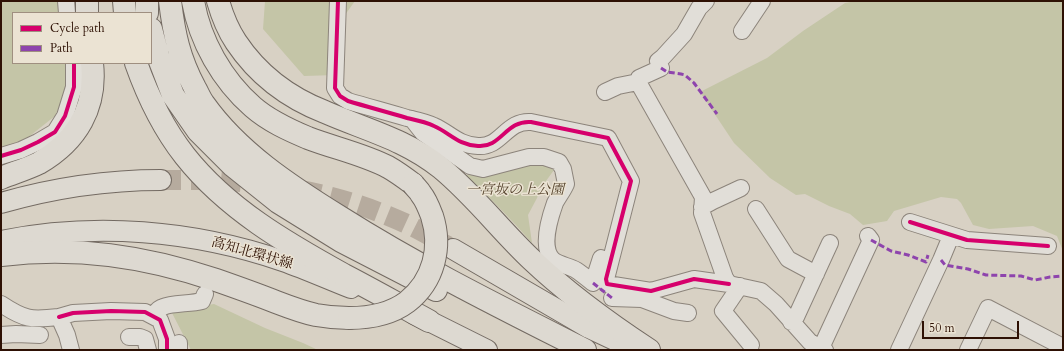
<!DOCTYPE html>
<meta charset="utf-8">
<style>
body{margin:0}
#map{position:relative;width:1064px;height:351px;overflow:hidden;background:#d8d1c4;font-family:Cardo,serif}
canvas{display:block}
.frame{position:absolute;inset:0;border:2px solid #2e1104;pointer-events:none}
.legend{position:absolute;left:12px;top:12px;width:140px;height:52px;box-sizing:border-box;background:#ebe3d3;border:1px solid #9f8f80;margin:0;padding:5px 7px;list-style:none;font-size:12px;color:#2e1104}
.legend li{display:flex;align-items:center;gap:8px;height:20px}
.legend b{width:20px;border:1px solid #9f8f80}
.scale{position:absolute;left:922px;top:321px;width:97px;height:18px;box-sizing:border-box;border:2px solid #2e1104;border-top:0;padding-left:5px;font-size:12px;line-height:14px;white-space:nowrap;color:#2e1104;-webkit-text-stroke:3px #ebe3d3;paint-order:stroke}
</style>
<div id="map">
<canvas width="1064" height="351"></canvas>
<div class="frame"></div>
<ul class="legend">
<li><b style="height:5px;background:#d6006c"></b>Cycle path</li>
<li><b style="height:5px;background:#8e44ad"></b>Path</li>
</ul>
<div class="scale">50 m</div>
</div>
<script>
const g = document.querySelector('canvas').getContext('2d');
g.lineJoin = 'round';
function paint(path, color) { g.fillStyle = color; g.fill(path, 'evenodd'); }
function stroke(path, color, width, dash) { g.strokeStyle = color; g.lineWidth = width; g.lineCap = dash ? 'butt' : 'round'; g.setLineDash(dash || []); g.stroke(path); }
function drawText(font, color, halo, rows, align = 'center') {
  g.font = font + ' Cardo,"Noto Serif JP",serif'; g.lineWidth = 3; g.setLineDash([]); g.textBaseline = 'middle'; g.strokeStyle = halo; g.fillStyle = color; for (const [text, x, y, turn = 0] of rows) {
    g.save(); g.translate(x, y); g.rotate((+turn || 0) * Math.PI / 180); g.textAlign = isNaN(turn) ? turn : align; if (halo) g.strokeText(text, 0, 0); g.fillText(text, 0, 0); g.restore();
  }
}
const green = new Path2D(`
 M1,1H59V13H13V63H66L68,77L63,98L55,116L26,139L1,148Z
 M265,1H355L342,19L336,75L304,76L263,29Z
 M856,1H1063V251L1057,236L1033,226L989,229L973,225L961,203L957,199L941,197L894,211L887,221L863,225L850,214L829,206L805,194L796,195L770,178L734,143L700,92L767,58L803,31L845,3Z
 M521,164H544L554,170L546,181L528,215L532,243C511,219 489,197 466,175H481Z
 M214,304L265,328L303,343L318,350H191L171,311Z`);
const majorTunnel = new Path2D(`
 M161,180H218L261,184
 M301,190C338,197 375,209 409,225C422,231 435,239 448,246`);
const minor = new Path2D(`
 M66,1L67,13
 M338,1L335,88L340,96L348,101C368,107 387,112 407,118C416,120 426,122 434,126C450,133 458,145 478,146C501,148 506,120 531,122L608,138L631,181L606,279L607,284L651,291L694,279L729,284
 M742,31L762,1
 M638,82L639,78L661,68L658,61L663,57L684,34L699,8L706,1
 M605,92L618,86L638,82L703,197L702,213L725,278L729,284L761,291L776,304L810,342L825,350
 M412,119L423,133L470,166L483,169L529,157H544L559,162L563,169L566,184C563,191 558,197 555,203C550,217 540,248 553,260C559,265 569,266 576,270C582,274 588,279 593,283L601,258
 M1,156L21,150L38,142L55,132L65,116L74,87V63
 M702,207L713,201L741,188
 M756,209L788,259L816,274
 M910,222L967,240L1048,246
 M740,286L723,311L751,345
 M612,298L642,299L643,294
 M642,299L674,311L688,313
 M1,304C25,320 31,320 59,317L67,335L71,350
 M153,316C156,312 158,308 163,307C172,303 190,304 202,301L205,294
 M59,317L73,313L111,311L145,312L160,320L167,339V350
 M791,322L796,317L830,243
 M1,335L16,334L40,335
 M129,337H140L145,339L148,350
 M821,348L871,240L868,236
 M179,350V343
 M899,350L941,260L951,236
 M968,350L988,308L1063,347`);
const major = new Path2D(`
 M1,203C53,188 107,180 161,180
 M1,241C94,222 193,230 283,261C306,269 328,279 351,288
 M453,249L589,328L636,350
 M414,314L429,321L487,350`);
const highway = new Path2D(`
 M87,1V13
 M124,1L125,13
 M147,1V13
 M170,1C174,34 179,58 195,88C198,93 200,99 204,104C238,152 290,186 340,217C419,267 502,308 585,350
 M193,1C200,41 222,80 253,107C269,121 289,130 308,138C334,148 363,154 388,167C397,172 405,178 413,184
 M218,1C222,15 228,30 236,42C258,75 289,98 325,112C366,130 405,139 441,168C475,196 501,231 532,260C568,294 608,323 649,350
 M151,29L158,56L173,95L198,131L233,166L278,202L341,241L436,290
 M136,63C148,97 163,128 185,156C227,209 286,243 344,275C373,290 401,306 429,321
 M1,178C13,173 27,169 39,163C77,141 97,107 92,63
 M1,255C76,246 144,256 216,280C236,287 256,294 276,302C289,307 302,312 316,315C327,317 338,318 349,318`);
const highwayBridge = new Path2D(`
 M349,318C369,318 391,314 407,302C434,281 442,247 432,216C429,208 426,200 421,194C419,190 415,187 413,184`);
const quiet = new Path2D(`
 M661,68L667,72L681,74L685,75L694,83L717,114
 M871,240L891,251L908,255L926,262L928,255
 M941,260L945,265L968,269L986,275L1021,276L1035,280L1050,277L1063,276
 M593,283L612,298`);
const cycleway = new Path2D(`
 M338,1L335,88L340,96L348,101C368,107 387,112 407,118C416,120 426,122 434,126C450,133 458,145 478,146C501,148 506,120 531,122L608,138L631,181L606,279L607,284L651,291L694,279L729,284
 M1,156L21,150L38,142L55,132L65,116L74,87V63
 M910,222L967,240L1048,246
 M59,317L73,313L111,311L145,312L160,320L167,339V350`);
const parkNames = [
 ["一宮坂の上公園",515,191]
];
const streetNames = [
 ["高知北環状線",252,254,16]
];
paint(green, '#c4c5a7');
stroke(majorTunnel, '#b6ab9e', 20, [20, 10]);
stroke(minor, '#8c847b', 18);
stroke(major, '#736a62', 22);
stroke(highway, '#736a62', 24);
stroke(minor, '#e1ded8', 16);
stroke(major, '#ddd9d1', 20);
stroke(highway, '#ddd9d1', 22);
stroke(highwayBridge, '#736a62', 24, []);
stroke(highwayBridge, '#ddd9d1', 22);
stroke(quiet, '#8e44ad', 3, [6, 3]);
stroke(cycleway, '#d6006c', 4);
drawText('italic 14px', '#56442e', '#ebe3d3', parkNames);
drawText('14px', '#2e1104', '#ebe3d3', streetNames);
</script>
